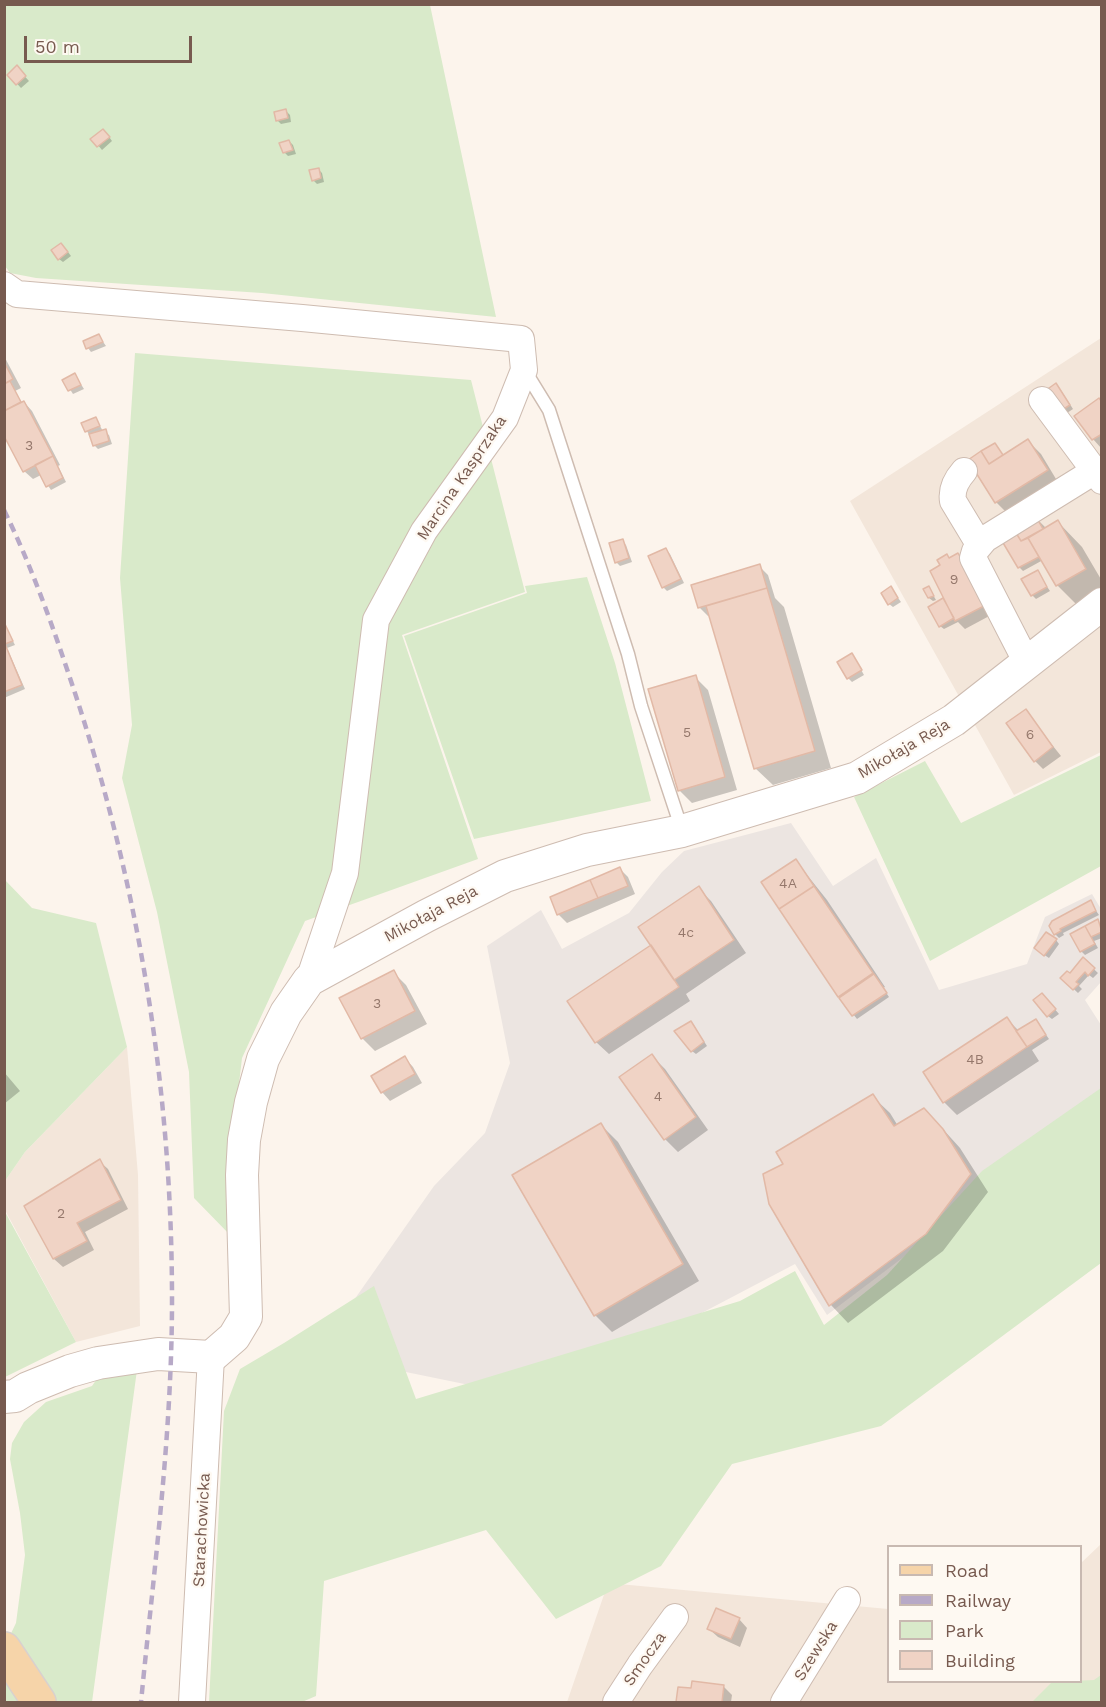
<!DOCTYPE html>
<meta charset="utf-8">
<style>
body{margin:0}
#map{position:relative;width:1106px;height:1707px;overflow:hidden;background:#fcf4ec;font-family:"Work Sans",sans-serif}
canvas{display:block}
.frame{position:absolute;inset:0;border:6px solid #775a4f;pointer-events:none}
.legend{position:absolute;left:887px;top:1545px;width:195px;height:138px;box-sizing:border-box;background:#fef9f2;border:2px solid #c8b9b1;margin:0;padding:8px 10px;list-style:none;font-size:18px;color:#775a4f}
.legend li{display:flex;align-items:center;gap:12px;height:30px}
.legend b{width:30px;border:2px solid #c8b9b1}
.scale{position:absolute;left:24px;top:36px;width:168px;height:27px;box-sizing:border-box;border:3px solid #775a4f;border-top:0;padding-left:8px;font-size:18px;line-height:21px;white-space:nowrap;color:#775a4f;-webkit-text-stroke:4px #fef9f2;paint-order:stroke}
</style>
<div id="map">
<canvas width="1106" height="1707"></canvas>
<div class="frame"></div>
<ul class="legend">
<li><b style="height:8px;background:#f6d4a9"></b>Road</li>
<li><b style="height:8px;background:#b7a9c7"></b>Railway</li>
<li><b style="height:16px;background:#d9eaca"></b>Park</li>
<li><b style="height:16px;background:#f0d3c5"></b>Building</li>
</ul>
<div class="scale">50 m</div>
</div>
<script>
const g = document.querySelector('canvas').getContext('2d');
g.lineJoin = 'round';
function paint(path, color) { g.fillStyle = color; g.fill(path, 'evenodd'); }
function stroke(path, color, width, dash) { g.strokeStyle = color; g.lineWidth = width; g.lineCap = dash ? 'butt' : 'round'; g.setLineDash(dash || []); g.stroke(path); }
function drawText(font, color, halo, rows, align = 'center') {
  g.font = font + ' "Work Sans",sans-serif'; g.lineWidth = 4.5; g.setLineDash([]); g.textBaseline = 'middle'; g.strokeStyle = halo; g.fillStyle = color; for (const [text, x, y, turn = 0] of rows) {
    g.save(); g.translate(x, y); g.rotate((+turn || 0) * Math.PI / 180); g.textAlign = isNaN(turn) ? turn : align; if (halo) g.strokeText(text, 0, 0); g.fillText(text, 0, 0); g.restore();
  }
}
const residential = new Path2D(`
 M1101,338V752L1014,795L850,501Z
 M127,1047L138,1175L140,1326L76,1342L5,1210V1181L25,1152Z
 M1101,1544V1702H567L608,1583L888,1609V1682H1080L1081,1563Z`);
const industrial = new Path2D(`
 M791,823L833,886L876,858L939,990L1027,964L1045,917L1092,894L1101,909V982L1085,1000L1101,1025V1108L827,1315L795,1264L637,1347L484,1388L401,1371L354,1300L434,1186L485,1133L510,1063L487,946L541,910L562,949L629,913L662,872L684,851Z`);
const green = new Path2D(`
 M5,5H430L496,317L262,293L36,278L10,273L5,266Z
 M135,353L471,380L525,592L402,635L478,859L305,921L242,1058L229,1169L231,1236L194,1198L189,1072L157,912L122,778L132,725L120,578Z
 M587,577L615,663L651,801L474,839L404,636L527,593L525,586Z
 M1101,755V866L930,961L854,797L925,761L961,823Z
 M5,880L32,908L96,923L127,1047L25,1152L5,1181Z
 M1101,1088V1263L881,1426L732,1464L661,1566L556,1619L486,1530L324,1581L316,1696L302,1702H209L224,1411L240,1369L284,1343L374,1286L416,1399L740,1301L795,1271L824,1325L887,1275L982,1171Z
 M4,1210L76,1342L5,1377H4Z
 M137,1370L92,1702H5L4,1648L16,1623L25,1555L20,1513L10,1459L12,1443L24,1422L46,1402L92,1386L99,1376Z
 M1101,1675V1702H1032L1052,1682L1094,1680Z`);
const shadow = new Path2D(`
 M17,68L29,81L21,88L9,75Z
 M286,111L290,115L291,122L281,124L277,120Z
 M107,134L112,141L102,150L93,139Z
 M289,141L293,145L296,154L288,156L284,152Z
 M318,169L322,173L324,182L317,184L313,180Z
 M65,248L71,256L63,262L59,259Z
 M99,336L106,346L91,352L88,348Z
 M4,356L21,388L15,391L22,403L24,402L32,411L60,465L58,466L66,482L51,490L41,475L33,479L24,471L4,411Z
 M75,375L84,389L73,394L64,380Z
 M1060,389L1073,409L1064,415Z
 M1102,403V448H1101L1093,439Z
 M95,418L103,431L109,435L112,444L98,449L94,445L83,423Z
 M1028,441L1041,454L1059,484L1009,515L996,502L970,460L995,445L1004,457Z
 M1035,517L1046,528L1058,522L1082,547L1102,581V599L1082,610L1057,585L1043,560L1023,571L1019,567L1001,537Z
 M622,541L626,545L632,562L620,566L616,562Z
 M666,550L670,554L684,583L667,591L663,587Z
 M958,555L966,563L993,614L965,629L958,622L944,629L940,626L943,600L948,605L947,556L950,559Z
 M759,566L768,575L775,598L784,607L831,768L773,785L755,768L710,615L708,616L699,607Z
 M1037,572L1050,591L1036,599L1032,595Z
 M891,588L901,602L893,607L889,604Z
 M929,588L936,600L933,601L929,598Z
 M4,624L15,645L7,648L25,689L4,698Z
 M855,659L864,675L852,682L848,678Z
 M695,677L708,690L737,790L692,803L679,790Z
 M1025,711L1061,756L1043,769L1035,761Z
 M796,861L827,900L885,987L883,988L889,997L857,1019L839,996Z
 M620,869L628,877L635,894L567,923L559,915L552,898Z
 M698,888L711,901L746,953L686,994L690,1001L609,1054L596,1042L653,946Z
 M1090,902L1099,915L1063,933L1064,935L1059,938L1055,934L1053,922Z
 M1097,921L1102,926V938L1094,941L1098,948L1085,955L1081,951Z
 M1056,940L1059,944L1049,958L1040,952Z
 M1083,959L1098,973L1093,978L1089,975L1079,986L1082,989L1078,993L1062,978L1070,975Z
 M393,972L406,985L427,1024L375,1051L362,1038Z
 M1046,999L1059,1014L1052,1019L1048,1016Z
 M1007,1019L1019,1031L1039,1025L1049,1039L1032,1050L1039,1061L957,1115L944,1102Z
 M694,1026L707,1046L696,1054L692,1051Z
 M652,1056L665,1069L708,1130L678,1152L665,1139Z
 M405,1058L413,1067L422,1083L390,1101L382,1092Z
 M4,1072L20,1091L4,1104Z
 M872,1096L890,1113L898,1126L941,1127L960,1148L988,1192L943,1251L848,1323L831,1305L770,1203L785,1165Z
 M601,1125L618,1142L699,1281L612,1332L595,1315Z
 M99,1161L108,1169L128,1209L85,1232L94,1250L63,1267L54,1259L26,1206Z
 M739,1619L747,1628L740,1647L718,1637L709,1629Z
 M724,1687L732,1695L731,1702H678L680,1688L692,1690Z`);
const building = new Path2D(`
 M17,65L26,76L16,85L7,75Z
 M286,109L288,118L276,121L274,112Z
 M103,129L110,137L97,147L90,139Z
 M289,140L293,150L283,153L279,143Z
 M319,168L321,178L312,181L309,170Z
 M61,243L68,252L58,260L51,250Z
 M99,334L103,342L86,349L83,341Z
 M4,362L13,379L4,384Z
 M75,373L81,385L68,391L62,380Z
 M10,381L21,402L4,411V384Z
 M1056,383L1070,405L1059,412L1045,391Z
 M1099,398L1102,402V434L1092,440L1074,416Z
 M24,401L53,456L23,472L4,436V411Z
 M96,417L100,426L85,432L81,423Z
 M106,429L109,441L93,446L89,434Z
 M1028,439L1048,470L995,503L968,460L981,451L989,464Z
 M995,443L1003,455L989,464L981,451Z
 M53,456L63,478L46,487L35,465Z
 M1035,515L1043,529L1021,541L1013,528Z
 M1058,520L1086,569L1056,586L1028,538Z
 M1013,528L1021,541L1028,538L1039,557L1018,568L999,536Z
 M623,539L629,558L615,563L609,543Z
 M666,548L681,579L662,588L648,556Z
 M958,553L986,605L955,621L930,571L940,565L937,560L947,554L949,558Z
 M760,564L767,588L698,608L691,585Z
 M1038,570L1047,587L1031,596L1021,579Z
 M891,586L898,598L888,605L881,593Z
 M929,586L934,596L928,598L923,589Z
 M767,588L815,751L754,769L706,606Z
 M943,598L954,618L939,627L928,607Z
 M4,622L13,641L5,644L22,685L4,692Z
 M852,653L862,670L847,679L837,662Z
 M696,675L725,777L678,791L648,689Z
 M1026,709L1053,747L1034,762L1006,723Z
 M796,859L814,886L779,909L761,882Z
 M620,867L628,886L598,898L590,880Z
 M590,880L598,898L557,915L550,897Z
 M699,886L734,940L674,980L638,927Z
 M814,886L873,973L838,997L779,909Z
 M1091,900L1096,911L1060,929L1061,931L1054,935L1049,926L1052,921Z
 M1098,919L1102,932L1091,937L1085,926Z
 M1085,926L1095,944L1080,952L1070,934Z
 M1046,932L1057,939L1044,956L1034,948Z
 M651,945L679,987L595,1043L567,1001Z
 M1083,957L1095,968L1088,976L1085,972L1076,982L1079,984L1073,990L1060,978L1067,971L1070,973Z
 M394,970L415,1011L361,1039L339,998Z
 M874,974L887,993L852,1016L839,998Z
 M1042,993L1056,1009L1047,1017L1033,1000Z
 M1007,1017L1027,1047L943,1103L923,1072Z
 M1036,1019L1046,1035L1027,1047L1016,1031Z
 M691,1021L704,1042L691,1052L674,1031Z
 M652,1054L696,1117L664,1140L619,1077Z
 M405,1056L415,1074L381,1093L371,1076Z
 M873,1094L894,1126L924,1108L943,1129L971,1174L926,1234L829,1306L769,1204L763,1174L783,1164L776,1152Z
 M601,1123L683,1264L594,1316L512,1175Z
 M100,1159L121,1200L77,1223L87,1241L53,1259L24,1206Z
 M716,1608L740,1618L731,1639L707,1629Z
 M692,1681L724,1685L722,1702H676L678,1687L691,1688Z`);
const service = new Path2D(`
 M525,371L549,410L628,654L641,706L682,830`);
const minor = new Path2D(`
 M4,285L17,294L302,318L521,339L524,370L505,418L424,531L376,620L345,873L309,980
 M1042,400L1102,481
 M964,471C956,480 951,489 953,501L979,544
 M1027,663L973,558L975,551L985,539L1093,472
 M192,1702L211,1357
 M616,1702L640,1665L675,1617
 M784,1702L847,1600`);
const tertiary = new Path2D(`
 M4,1397L15,1396L28,1388L70,1371L98,1363L158,1354L211,1357L234,1337L246,1317L242,1175L244,1140L251,1102L263,1059L286,1013L309,980L426,916L505,876L587,850L682,831L857,778L954,720L1102,604`);
const primary = new Path2D(`
 M4,1649L39,1702`);
const rail = new Path2D(`
 M4,510C32,567 53,627 73,687C139,886 172,1090 172,1300C172,1435 154,1569 141,1702`);
const numberNames = [
 ["3",29,446],
 ["9",954,580],
 ["5",687,733],
 ["6",1030,735],
 ["4A",788,884],
 ["4c",686,933],
 ["3",377,1004],
 ["4B",975,1060],
 ["4",658,1097],
 ["2",61,1214]
];
const streetNames = [
 ["Marcina Kasprzaka",462,478,-56],
 ["Mikołaja Reja",904,749,-30],
 ["Mikołaja Reja",431,914,-28],
 ["Starachowicka",202,1530,-87],
 ["Szewska",816,1651,-58],
 ["Smocza",645,1659,-55]
];
paint(residential, '#f3e6da');
paint(industrial, '#ece5e1');
paint(green, '#d9eaca');
paint(shadow, '#0003');
paint(building, '#f0d3c5');
stroke(building, '#e2b9a6', 1.5);
stroke(service, '#cebcb1', 15);
stroke(minor, '#cebcb1', 28);
stroke(tertiary, '#cebcb1', 34);
stroke(primary, '#d9d1ce', 36);
stroke(service, '#fff', 12);
stroke(minor, '#fff', 26);
stroke(tertiary, '#fff', 32);
stroke(primary, '#f6d4a9', 33);
stroke(rail, '#b7a9c7', 4.5, [9, 6]);
drawText('14px', '#95786c', null, numberNames);
drawText('16px', '#775a4f', '#fef9f2', streetNames);
</script>
